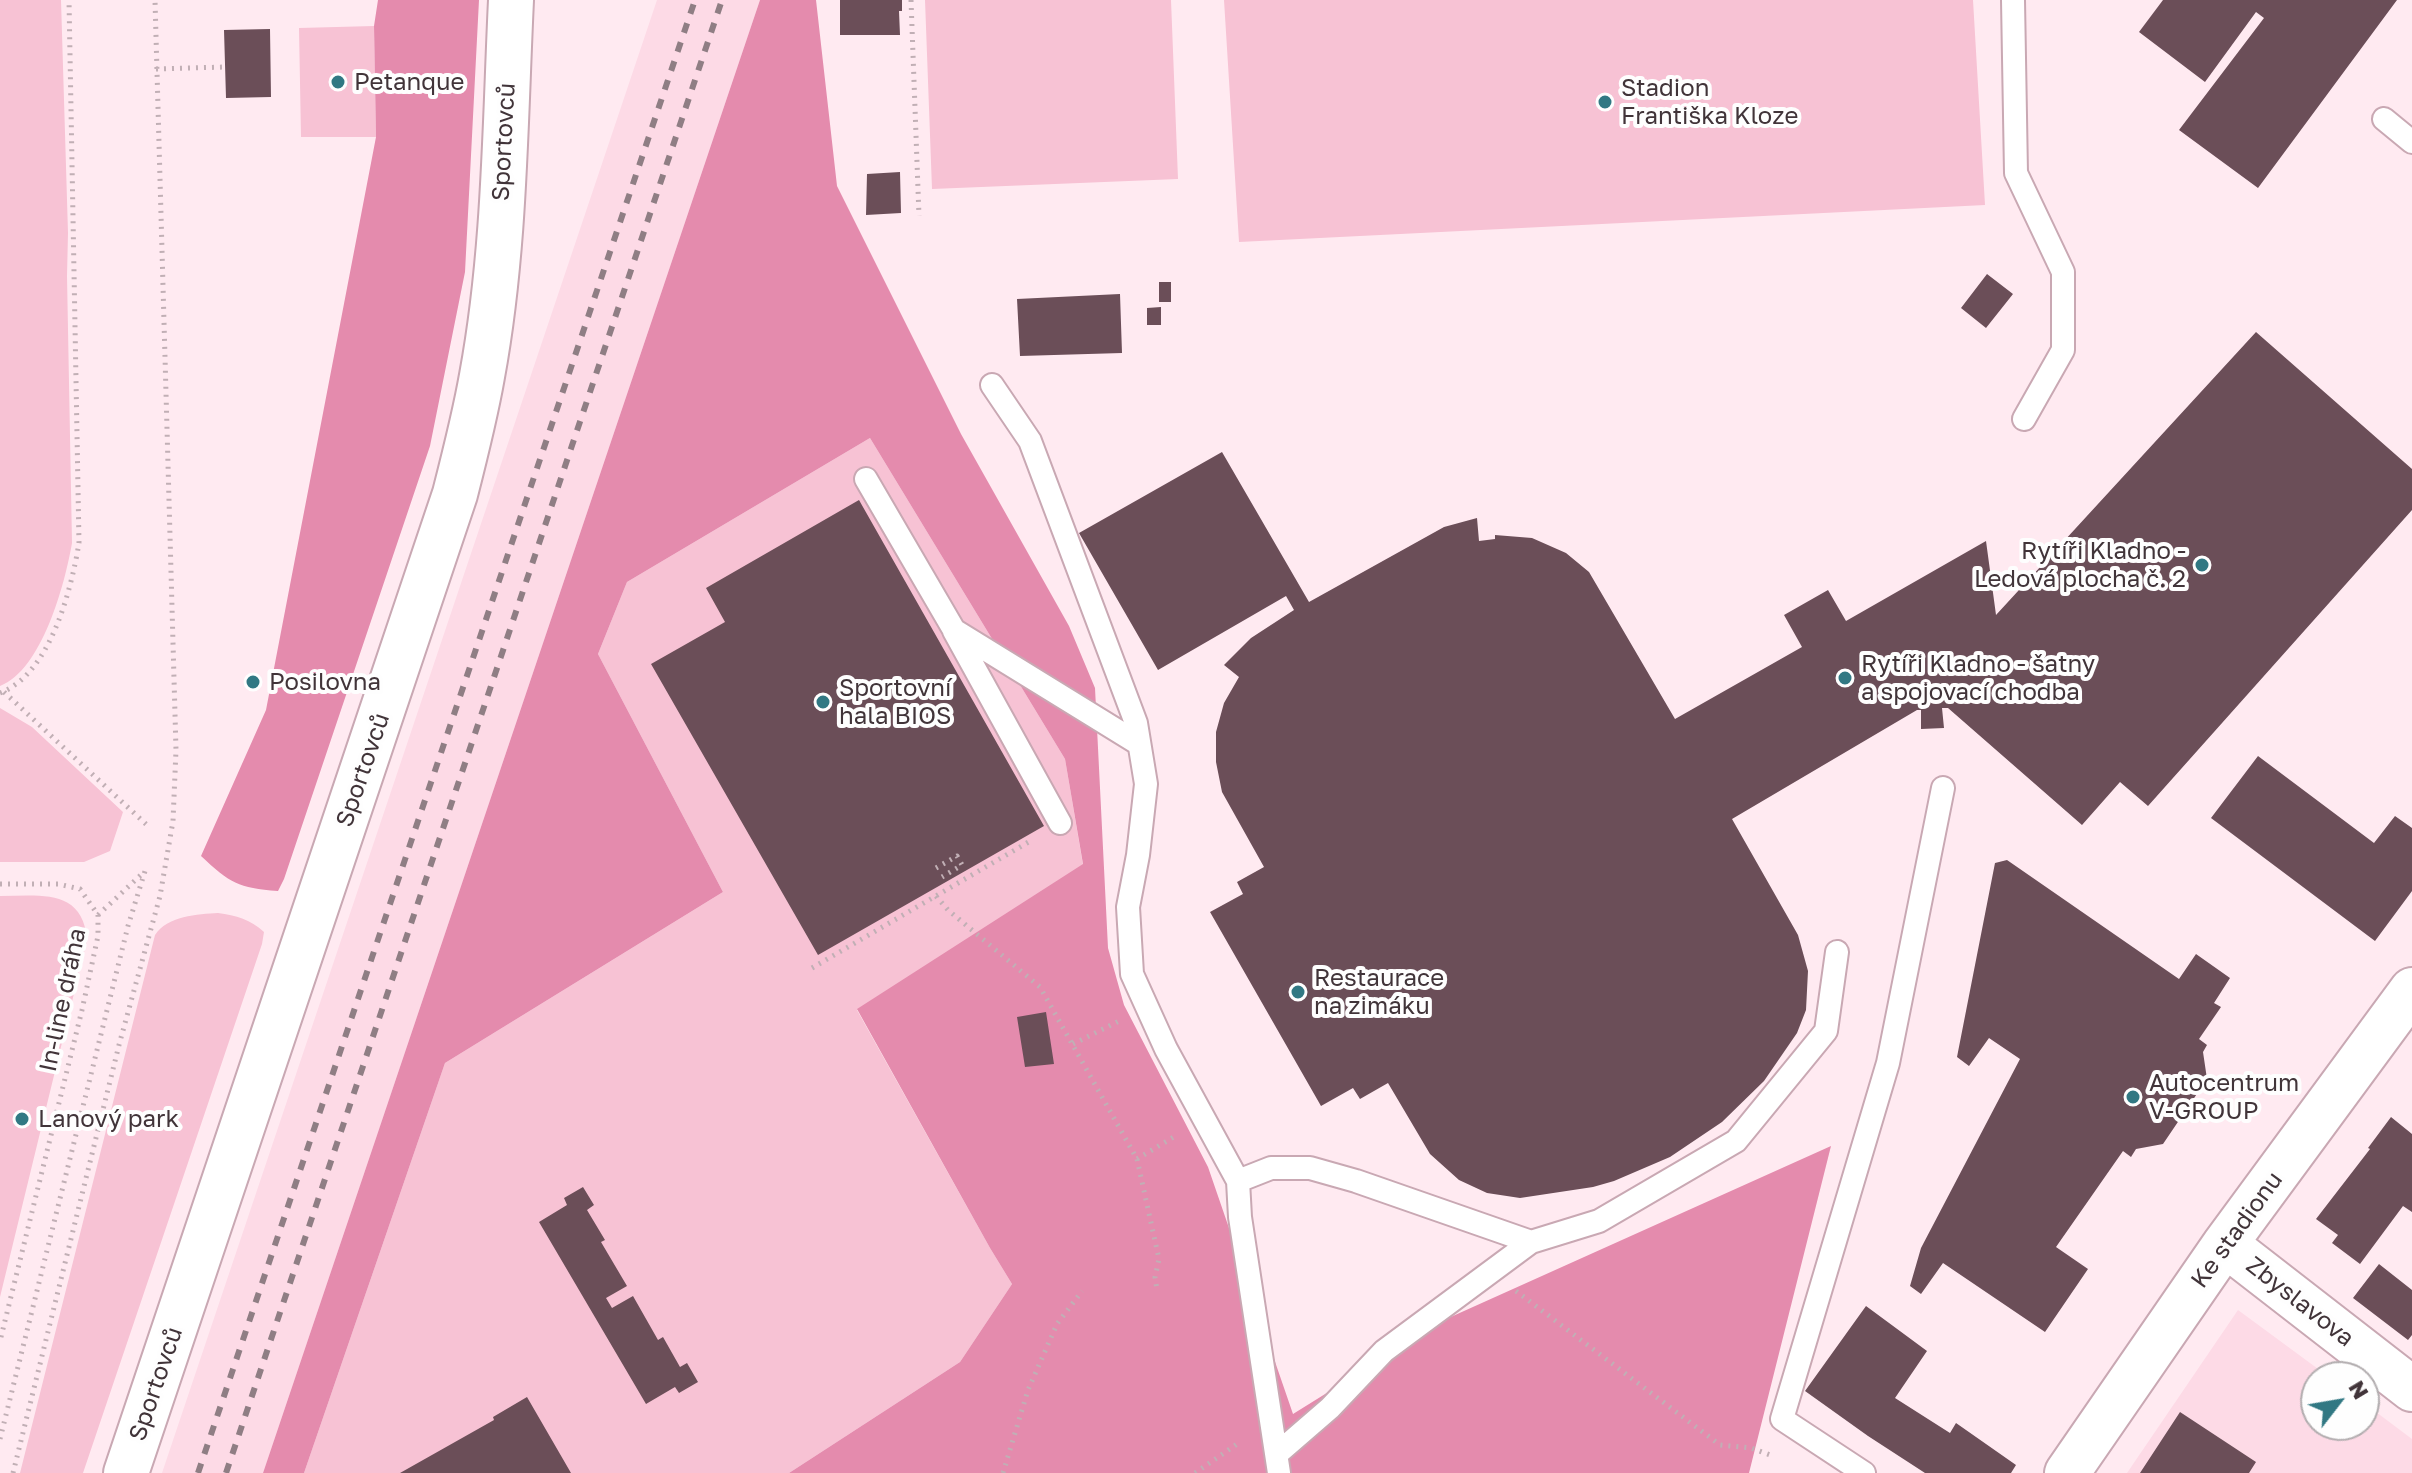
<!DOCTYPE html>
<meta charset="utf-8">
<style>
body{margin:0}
#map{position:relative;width:2412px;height:1473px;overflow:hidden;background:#ffeaf1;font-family:"Golos Text",sans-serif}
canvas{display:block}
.north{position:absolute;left:2300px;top:1361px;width:80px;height:80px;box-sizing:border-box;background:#fefefe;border:2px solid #b2adaf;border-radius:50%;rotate:59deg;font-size:22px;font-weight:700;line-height:32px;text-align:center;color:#413439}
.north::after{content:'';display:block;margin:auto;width:28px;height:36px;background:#317883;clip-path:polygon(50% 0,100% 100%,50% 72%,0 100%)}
</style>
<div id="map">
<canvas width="2412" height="1473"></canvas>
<div class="north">N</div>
</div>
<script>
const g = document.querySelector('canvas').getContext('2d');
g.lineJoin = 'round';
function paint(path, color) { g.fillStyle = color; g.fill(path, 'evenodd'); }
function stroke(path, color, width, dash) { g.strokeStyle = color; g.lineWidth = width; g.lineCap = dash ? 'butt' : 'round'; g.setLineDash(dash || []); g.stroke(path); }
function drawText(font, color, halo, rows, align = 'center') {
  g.font = font + ' "Golos Text",sans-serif'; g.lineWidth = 8; g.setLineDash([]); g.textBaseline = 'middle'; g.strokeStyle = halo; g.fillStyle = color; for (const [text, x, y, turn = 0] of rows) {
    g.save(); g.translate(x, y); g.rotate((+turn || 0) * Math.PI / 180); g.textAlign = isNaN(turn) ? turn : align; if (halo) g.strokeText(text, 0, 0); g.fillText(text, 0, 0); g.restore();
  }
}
const built = new Path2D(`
 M657,0H760L263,1473H162Z
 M2238,1310L2329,1377H2316V1425H2364V1403L2412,1439V1473H2127Z`);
const green = new Path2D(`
 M0,0H61L68,233L67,276L72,543C65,584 42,670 0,686Z
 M925,0H1171L1178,179L932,189Z
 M1224,0H1973L1985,205L1239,242Z
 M374,26L376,137H301L299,28Z
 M870,438L1065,759L1083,865L857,1010L990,1248L1012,1284L960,1362L789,1473H304L445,1063L723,892L598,654L627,582Z
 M0,708L32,727L123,812L110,851L84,862H0Z
 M0,896C40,896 83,888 87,940L0,1297Z
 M218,913C236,915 251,920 264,932L262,944L83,1473H20L155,935C167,916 198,914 218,913Z`);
const forest = new Path2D(`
 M378,0H479L465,272L430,446L284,879L278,891C238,888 230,883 201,856L266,710L376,137L374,26Z
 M760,0H816L837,186L961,434L1069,626L1095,688L1108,948L1124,1005L1208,1167L1293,1414L1444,1320L1831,1146L1749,1473H789L960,1362L1012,1284L990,1248L857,1009L1083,864L1065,759L870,438L627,582L598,654L723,892L445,1063L304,1473H263Z`);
const building = new Path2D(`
 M840,0H902V11H899L900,35H840Z
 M2163,0H2397L2258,188L2179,130L2264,18L2256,12L2205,82L2139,32Z
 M270,29L271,97L226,98L224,30Z
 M900,172L901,213L866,215L867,174Z
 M1987,274L2013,294L1986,328L1961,308Z
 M1159,282H1171V302H1159Z
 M1120,294L1122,353L1020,356L1017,299Z
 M1161,307V325H1147V308Z
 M2256,332L2412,469V510L2148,806L2120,782L2082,825L1948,708H1942L1944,728L1921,729V710H1917L1732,819L1798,935L1808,971L1806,1010L1797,1033L1764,1081L1722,1122L1670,1157L1614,1181L1593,1187L1520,1198L1487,1193L1459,1180L1430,1154L1388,1083L1360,1099L1353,1088L1321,1106L1210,912L1243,894L1237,882L1264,867L1222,792L1216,762V732L1224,703L1239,677L1224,665L1251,638L1294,610L1286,596L1158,670L1079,533L1222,452L1309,602L1444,527L1477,518L1479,541L1495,539V535L1532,538L1566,553L1589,572L1675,719L1802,647L1784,615L1828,590L1846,621L1986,541L1996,615Z
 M859,500L1044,826L818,955L651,664L725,622L706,588Z
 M2258,756L2374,843L2395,816L2412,828V891L2375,941L2211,818Z
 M2007,860L2179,979L2196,954L2230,978L2214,1003L2221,1007L2199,1039L2207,1045L2203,1052L2207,1079L2163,1144L2136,1149L2131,1157L2123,1151L2056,1247L2088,1269L2045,1332L1943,1263L1921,1294L1910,1286L1921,1248L2020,1059L1989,1038L1969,1066L1957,1057L1995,863Z
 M1046,1012L1054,1064L1025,1067L1017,1017Z
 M2391,1117L2412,1134V1212L2403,1206L2360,1264L2332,1243L2338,1235L2316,1219L2370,1149L2368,1148Z
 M583,1187L594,1205L587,1210L605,1240L601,1242L627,1286L606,1298L612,1308L633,1296L658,1340L663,1337L680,1367L687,1363L698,1382L679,1393L675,1387L646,1404L539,1222L567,1205L564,1198Z
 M2379,1264L2412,1290V1335L2408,1340L2353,1298Z
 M1866,1306L1927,1351L1895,1398L1950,1433L1956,1423L2016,1465L2011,1473H1925L1868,1436L1805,1391Z
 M527,1397L571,1473H400L494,1420L493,1417Z
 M2180,1412L2256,1462L2249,1473H2140Z`);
const path = new Path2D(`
 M911,0L919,216
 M156,69L225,67
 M4,692L148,826
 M0,693C50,674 71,591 79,543L69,0
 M936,868L957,856L962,865L942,877
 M0,884H58L80,889L98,915V936L82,1010L0,1341
 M936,896L948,910L1040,987L1137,1159L1159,1259L1155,1277L1157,1290
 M98,915L144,872
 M812,968L1032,840
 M1073,1044L1119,1021
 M1137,1159L1177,1135
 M1516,1291L1720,1445L1751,1448L1773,1456
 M0,1439L128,926L145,871
 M13,1473L119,1045L160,896L173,821L176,750L155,0
 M1003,1473L1028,1390L1057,1324L1082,1291
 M1195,1473L1240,1442`);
const lane = new Path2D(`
 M2013,0L2016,173L2063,272V350L2024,419
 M2384,119L2412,142
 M992,385L1030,441L1136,723L1146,784L1138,855L1128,907L1132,974L1166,1049L1238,1181L1240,1217L1279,1473
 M866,479L954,630L1139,744
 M954,631L1060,823
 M1238,1181L1271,1168H1310L1356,1181L1531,1242L1599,1221L1736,1141L1826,1031L1837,952
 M1278,1453L1330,1408L1384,1351L1531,1242
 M1864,1473L1782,1419L1888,1063L1943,788`);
const street = new Path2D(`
 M2225,1244L2412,1389
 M126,1473L455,494C465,455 475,416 482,376C505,252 505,125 511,0
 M2067,1473L2225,1244L2412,990`);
const rail = new Path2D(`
 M198,1473L695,0
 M226,1473L722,0`);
const markers = [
 [338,82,8,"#317883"],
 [1605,102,8,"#317883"],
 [2202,565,8,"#317883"],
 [1845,678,8,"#317883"],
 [253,682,8,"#317883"],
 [823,702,8,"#317883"],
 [1298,992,8,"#317883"],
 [2133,1097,8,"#317883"],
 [22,1119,8,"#317883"]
];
const poiNames = [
 ["Petanque",354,82],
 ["Stadion",1621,88],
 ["Františka Kloze",1621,116],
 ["Rytíři Kladno -",2186,551,"right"],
 ["Ledová plocha č. 2",2186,579,"right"],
 ["Rytíři Kladno - šatny",1861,664],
 ["a spojovací chodba",1861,692],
 ["Posilovna",269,682],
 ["Sportovní",839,688],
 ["hala BIOS",839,716],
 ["Restaurace",1314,978],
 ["na zimáku",1314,1006],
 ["Autocentrum",2149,1083],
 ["V-GROUP",2149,1111],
 ["Lanový park",38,1119]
];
const streetNames = [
 ["Sportovců",504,142,-87],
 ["Sportovců",363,770,-71],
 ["In-line dráha",63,1000,-78],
 ["Ke stadionu",2237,1230,-54],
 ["Zbyslavova",2300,1302,38],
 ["Sportovců",156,1384,-71]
];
paint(built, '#fddae6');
paint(green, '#f7c2d4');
paint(forest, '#e48bad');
paint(building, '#6b4e58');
stroke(lane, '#c9a8b3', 26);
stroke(street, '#c9a8b3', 48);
stroke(path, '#c1afb5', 5, [2, 6]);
stroke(lane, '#fff', 22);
stroke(street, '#fff', 44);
stroke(rail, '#8f7e84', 6, [10, 10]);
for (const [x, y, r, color] of markers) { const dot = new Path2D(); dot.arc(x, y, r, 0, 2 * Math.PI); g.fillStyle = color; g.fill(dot); stroke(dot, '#fefefe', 3); }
drawText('24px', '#413439', '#fefefe', poiNames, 'left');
drawText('24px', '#413439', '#fefefe', streetNames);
</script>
